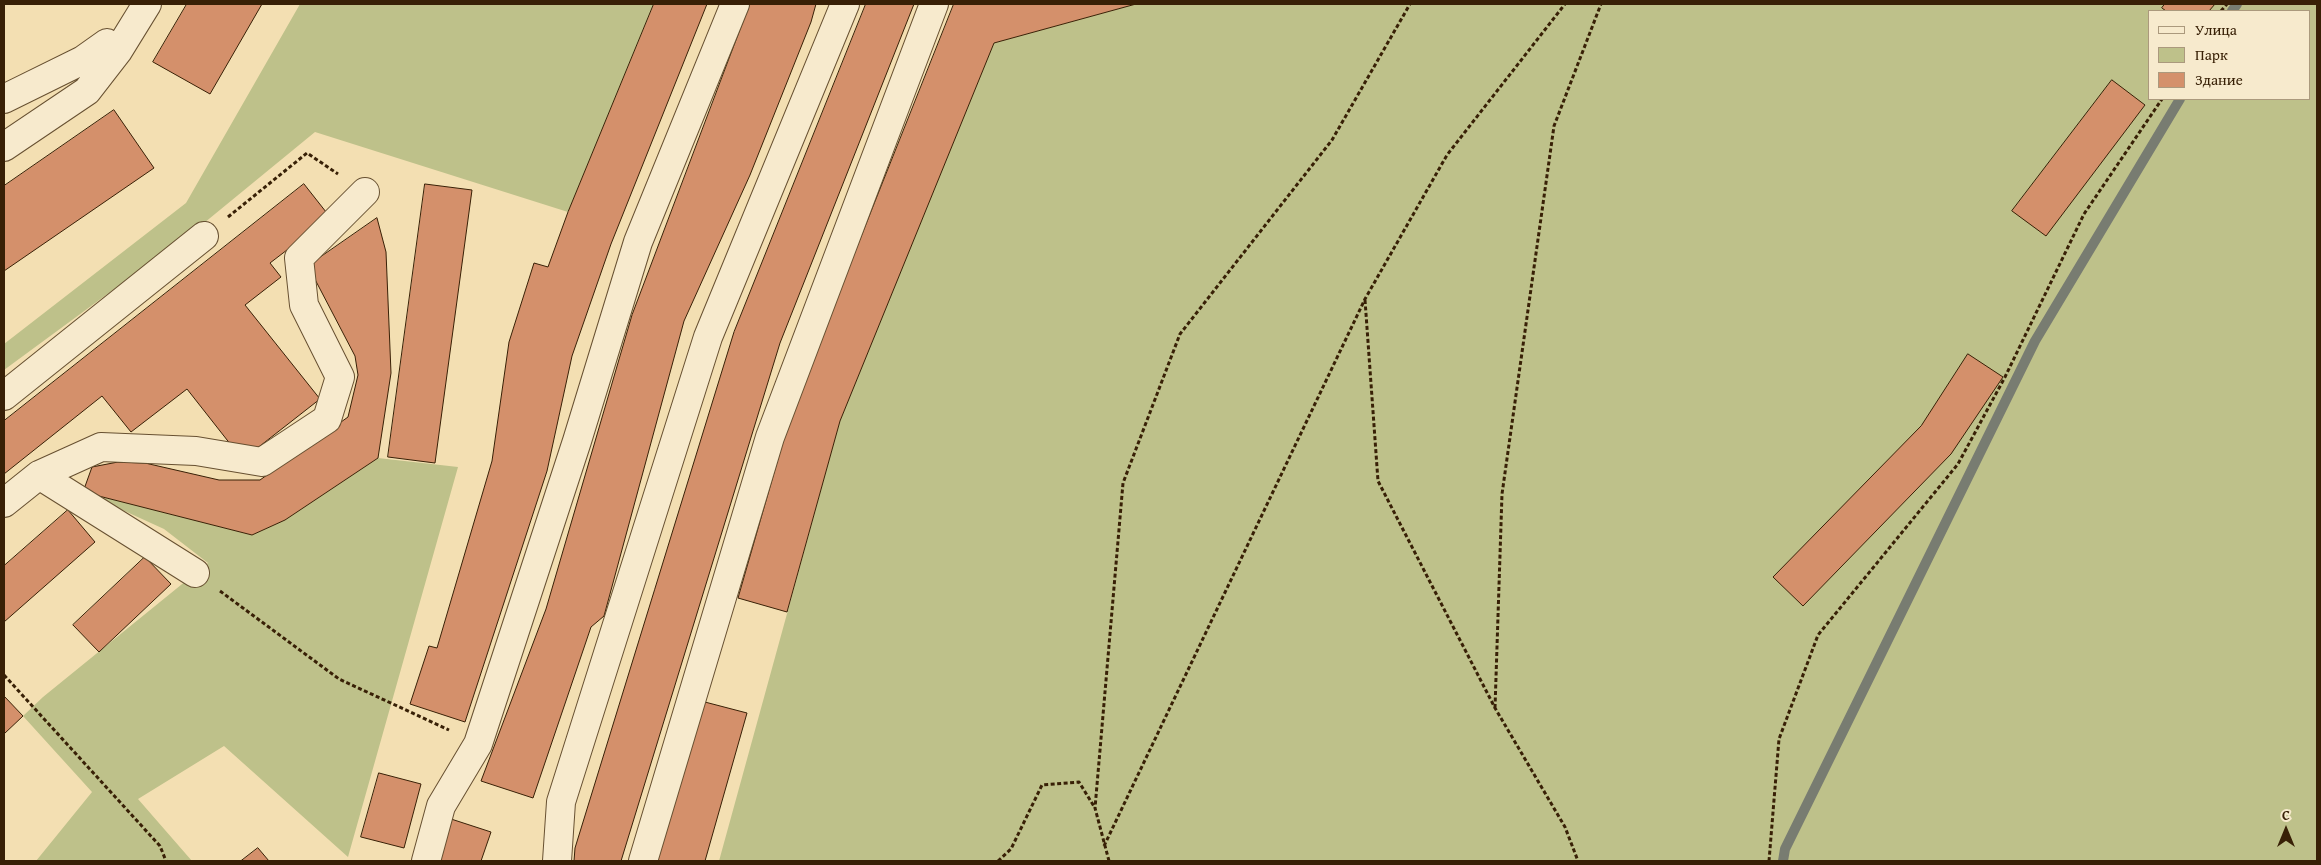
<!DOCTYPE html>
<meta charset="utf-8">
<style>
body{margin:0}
#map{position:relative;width:2321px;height:865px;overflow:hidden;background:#f3dfb2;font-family:"Gentium Book Plus",serif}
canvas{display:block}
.frame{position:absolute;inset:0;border:5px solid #382006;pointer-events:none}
.legend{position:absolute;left:2148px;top:10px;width:162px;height:90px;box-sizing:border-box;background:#f7eacd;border:1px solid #ab997d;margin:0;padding:6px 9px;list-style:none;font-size:15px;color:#382006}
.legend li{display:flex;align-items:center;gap:10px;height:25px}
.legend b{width:25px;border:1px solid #ab997d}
.north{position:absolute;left:2261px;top:805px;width:50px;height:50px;-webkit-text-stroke:4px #f7eacd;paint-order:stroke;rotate:0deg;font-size:14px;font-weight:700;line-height:20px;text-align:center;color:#382006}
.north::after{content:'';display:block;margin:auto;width:18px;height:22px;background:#382006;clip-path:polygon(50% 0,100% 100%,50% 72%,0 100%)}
</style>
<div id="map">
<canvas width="2321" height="865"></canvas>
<div class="frame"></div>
<ul class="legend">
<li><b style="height:6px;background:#f7eacd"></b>Улица</li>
<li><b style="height:14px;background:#bec18a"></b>Парк</li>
<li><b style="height:14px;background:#d4906b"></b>Здание</li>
</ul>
<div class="north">С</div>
</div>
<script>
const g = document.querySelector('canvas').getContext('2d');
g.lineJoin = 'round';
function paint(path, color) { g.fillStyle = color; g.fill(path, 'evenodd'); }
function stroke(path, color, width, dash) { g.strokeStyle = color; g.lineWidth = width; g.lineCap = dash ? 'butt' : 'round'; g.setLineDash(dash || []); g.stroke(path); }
const green = new Path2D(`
 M300,4H654L568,212L315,132L204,223L4,370V344L186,203Z
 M1136,4H2317V861H719L840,421L994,43ZM2150,11H2310V99H2150Z
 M378,458L458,467L348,857L224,746L138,799L192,861H36L92,792L23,716L43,697L208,563L164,529L83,492L252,535L285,520Z`);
const stream = new Path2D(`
 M2232,11L2237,4
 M1783,861L1785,849L2035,341L2180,99`);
const building = new Path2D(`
 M187,4H262L210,94L153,62Z
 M654,4H707L611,244L572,356L547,471L465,722L410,704L429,646L437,648L492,461L509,342L534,263L548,267L568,212Z
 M750,4H816L811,22L750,175L684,321L604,616L591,627L533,798L481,781L546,609L632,315Z
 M866,4H914L780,343L621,861H574L575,848L734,332Z
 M954,4H1136L994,43L840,421L787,612L738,598L792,410Z
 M2165,4H2215L2209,11H2166L2162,8Z
 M2112,80L2145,105L2046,236L2012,211Z
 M114,110L154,168L4,271V186Z
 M304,184L330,217L270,263L281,277L245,305L320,399L251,453L231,445L187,389L131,432L102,396L4,474V421Z
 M425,184L472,190L435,463L388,457Z
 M377,218L386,252L391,373L378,458L285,520L252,535L83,492L92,467L118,462L145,463L219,480H260L348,417L358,375L355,356L308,266Z
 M1968,354L2003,377L1951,454L1803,606L1773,577L1921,426Z
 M68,510L95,542L4,622V566Z
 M145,557L171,584L99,652L73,625Z
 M4,696L23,716L4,734Z
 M701,701L747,713L705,861H656Z
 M379,773L421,784L404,848L361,837Z
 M448,818L491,832L481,861H434Z
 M258,848L269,861H241Z`);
const path = new Path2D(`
 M2221,11L2227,4
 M228,217L307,153L338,174
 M1365,300L1378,481L1495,708L1565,827L1578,861
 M220,591L339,679L449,730
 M4,675L160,846L166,861
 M1495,708L1502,494L1554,126L1601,4
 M1104,846L1365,299L1447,155L1565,4
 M998,861L1011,849L1042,785L1079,782L1095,808
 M1109,861L1095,808L1123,483L1180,334L1332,140L1410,4
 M1769,861L1779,739L1818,635L1958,464L2005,377L2084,214L2162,99`);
const minor = new Path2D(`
 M4,99L83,60L107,43L118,51
 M4,147L87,91L118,51L147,4
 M4,396L204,236
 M39,475L195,573
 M4,503L39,475L101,447L196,451L262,462L327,419L340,377L304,305L299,258L365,192
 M426,861L441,806L478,744L577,441L638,242L735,4
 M557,861L561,802L708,337L845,4
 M643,861L770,437L934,4`);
paint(green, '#bec18a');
stroke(stream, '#787c71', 10);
paint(building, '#d4906b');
stroke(building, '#382006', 1);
stroke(minor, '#675031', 30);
stroke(path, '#382006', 3, [4, 2.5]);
stroke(minor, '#f7eacd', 28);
</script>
